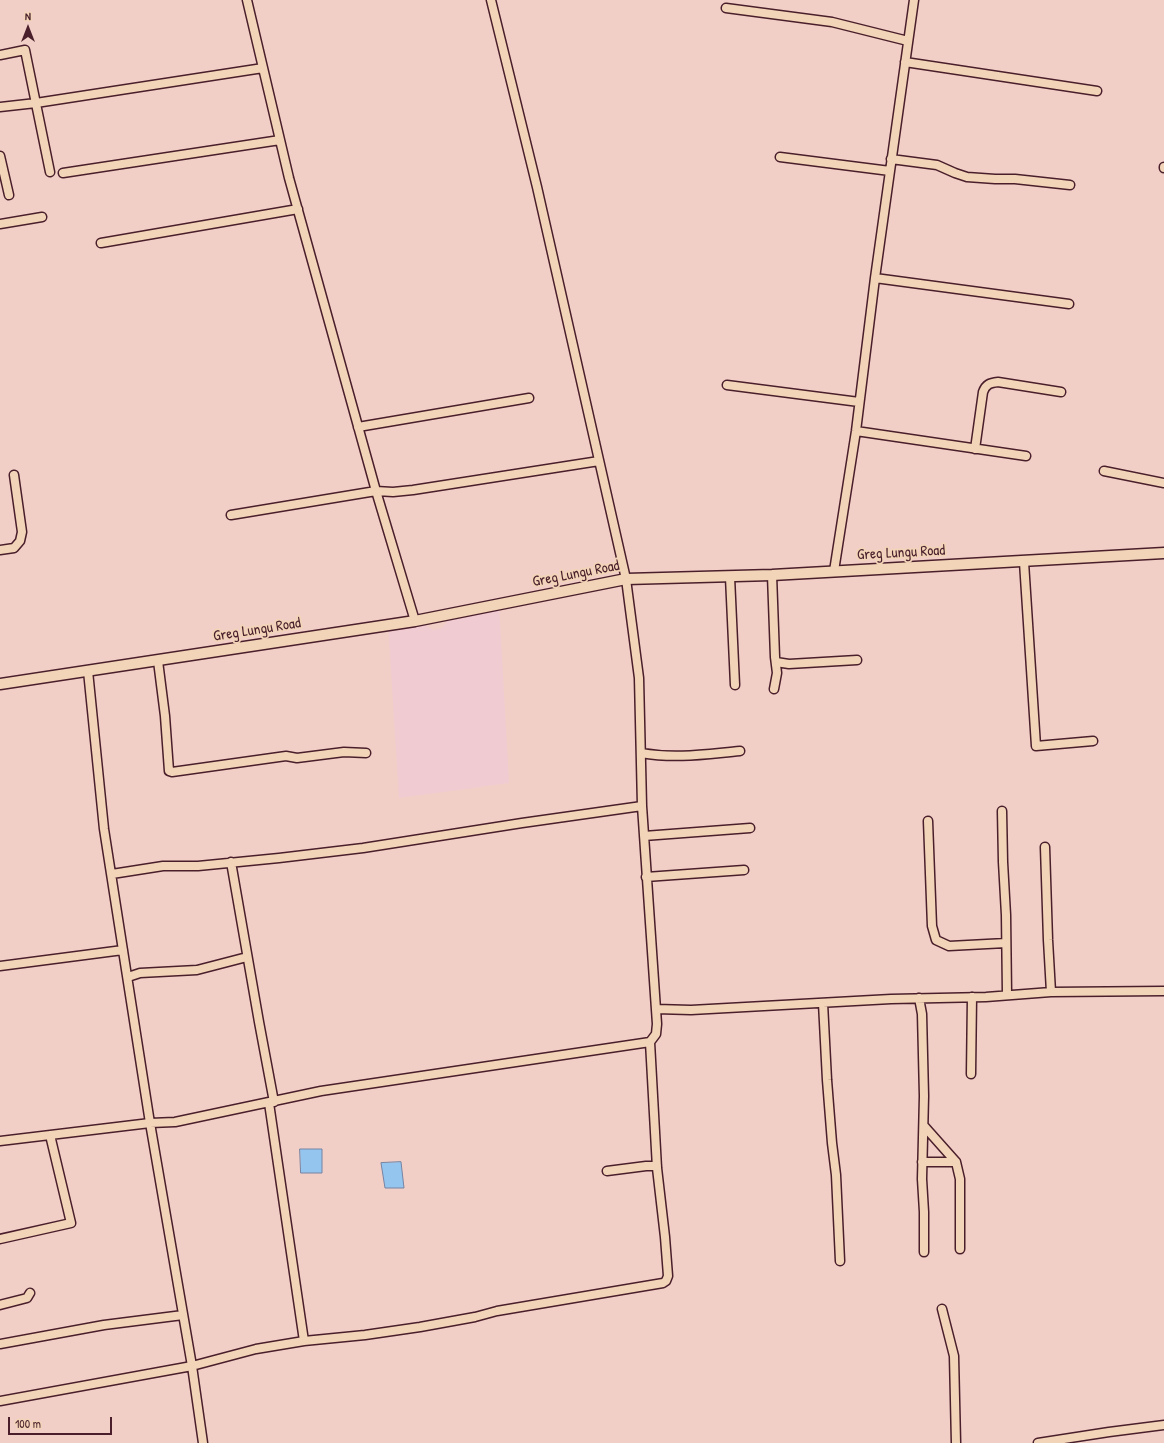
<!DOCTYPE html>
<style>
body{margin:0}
#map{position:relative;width:1164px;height:1443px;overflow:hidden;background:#f1cfc7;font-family:"Patrick Hand",sans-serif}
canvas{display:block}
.north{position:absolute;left:8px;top:8px;width:40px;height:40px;-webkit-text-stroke:3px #f2d4b8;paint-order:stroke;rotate:0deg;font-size:11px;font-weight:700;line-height:16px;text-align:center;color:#4a1f2b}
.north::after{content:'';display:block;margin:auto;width:14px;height:18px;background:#4a1f2b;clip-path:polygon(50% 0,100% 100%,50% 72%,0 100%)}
.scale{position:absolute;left:8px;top:1417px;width:104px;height:18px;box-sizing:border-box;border:2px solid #4a1f2b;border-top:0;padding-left:5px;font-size:12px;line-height:14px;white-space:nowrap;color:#4a1f2b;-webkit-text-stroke:3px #f2d4b8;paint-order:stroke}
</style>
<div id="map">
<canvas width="1164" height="1443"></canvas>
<div class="north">N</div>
<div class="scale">100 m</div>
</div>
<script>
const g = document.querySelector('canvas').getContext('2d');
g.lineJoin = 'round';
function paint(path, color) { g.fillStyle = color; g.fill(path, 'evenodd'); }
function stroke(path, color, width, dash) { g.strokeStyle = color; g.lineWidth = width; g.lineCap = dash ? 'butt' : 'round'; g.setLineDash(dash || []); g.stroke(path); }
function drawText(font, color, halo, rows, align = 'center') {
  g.font = font + ' "Patrick Hand",sans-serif'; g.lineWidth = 3.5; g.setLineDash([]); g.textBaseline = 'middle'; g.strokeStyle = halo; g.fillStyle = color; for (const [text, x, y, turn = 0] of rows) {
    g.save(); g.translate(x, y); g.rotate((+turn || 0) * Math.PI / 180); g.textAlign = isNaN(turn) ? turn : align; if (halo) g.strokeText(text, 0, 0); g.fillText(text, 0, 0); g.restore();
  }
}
const built = new Path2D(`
 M499,605L509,783L399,798L388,623H422L433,630L438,629L442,628L449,619Z`);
const water = new Path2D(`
 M300,1149H322V1173H301Z
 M401,1162L404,1188H385L381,1163Z`);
const minor = new Path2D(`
 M247,0L289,178L376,491L415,621
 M726,8L832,22L908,41
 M0,55L25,50L50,172
 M905,62L1097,91
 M0,107L36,103L263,68
 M0,156L9,195
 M780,157L890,171
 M891,159L937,165L955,173L967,177L995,179H1015L1070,185
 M1164,167V168
 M63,173L280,140
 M0,224L42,217
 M101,243L298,209
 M875,278L1069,304
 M727,385L859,402
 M358,427L529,398
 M856,431L1026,456
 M975,449L983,392C986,384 990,383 998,382L1061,392
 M1104,471L1164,483
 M231,515L376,491L393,492L413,490L599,461
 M0,550L14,548L20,541L22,532L14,475
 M1024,562L1036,746L1093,741
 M834,571L856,431L875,278L914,0
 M772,575L775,657L777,673L774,689
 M730,577L735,685
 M158,661L165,716L169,771L172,772L286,756L297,758L344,752L366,753
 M776,662L789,664L857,660
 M88,671L104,829L150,1123L192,1366L203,1443
 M641,753C676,759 706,754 740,751
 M1002,811L1003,862L1006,915L1007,994
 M928,821L932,926L936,940L949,946L1006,943
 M644,836L750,828
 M1045,847L1048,940L1051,992
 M231,862L259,1022L274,1102
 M112,874L163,866H198L279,858L363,848L522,823L642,806
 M646,877L744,870
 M0,966L123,950
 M128,977L140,973L197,970L247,957
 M919,998L922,1014L924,1096L922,1179L924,1212V1252
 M823,1003L827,1080L832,1143L836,1175L840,1261
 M656,1009L691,1010L891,999L986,997L1051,992L1164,991
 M971,1074L972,997
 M269,1103L304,1341
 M924,1126L956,1162L960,1179V1249
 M0,1141L150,1123L175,1122L321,1091L650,1042
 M922,1162H956
 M607,1171L646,1166H657
 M0,1239L71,1223L50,1135
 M0,1305L27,1298L30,1293
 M942,1309L954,1356L956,1443
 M0,1344L104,1325L183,1315
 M0,1401L192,1366L256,1349L304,1341L365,1335L420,1327L475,1317L497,1311L663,1283L666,1281L668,1276L665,1237L657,1168L650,1042L656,1034L657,1024L642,806L639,678L626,579L537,187L491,0
 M1038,1443L1109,1432L1164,1425`);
const tertiary = new Path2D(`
 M0,684L415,621L626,579L772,575L1164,553`);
const streetNames = [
 ["Greg Lungu Road",901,553,-3],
 ["Greg Lungu Road",576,574,-11],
 ["Greg Lungu Road",257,630,-9]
];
paint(built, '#f0cbd2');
paint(water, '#93c5ef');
stroke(water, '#7683a1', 1);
stroke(minor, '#4a1f2b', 11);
stroke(tertiary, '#4a1f2b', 13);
stroke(minor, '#f2d4b8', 8);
stroke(tertiary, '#f2d4b8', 10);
drawText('15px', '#4a1f2b', '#f2d4b8', streetNames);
</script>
